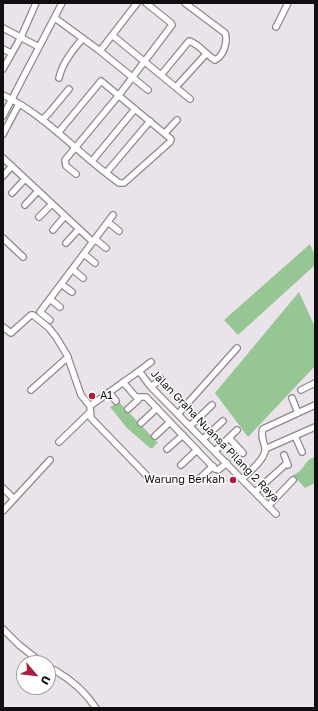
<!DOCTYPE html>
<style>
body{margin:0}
#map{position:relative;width:318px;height:711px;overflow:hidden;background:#ebe3ea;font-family:"Golos Text",sans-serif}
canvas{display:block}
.frame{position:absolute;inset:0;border:4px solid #110e11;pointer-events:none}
.north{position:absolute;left:16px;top:655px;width:40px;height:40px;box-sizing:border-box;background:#fff;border:1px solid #a09fa0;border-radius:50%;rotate:118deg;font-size:11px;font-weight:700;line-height:16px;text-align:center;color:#110e11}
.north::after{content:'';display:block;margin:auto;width:14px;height:18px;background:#b01d43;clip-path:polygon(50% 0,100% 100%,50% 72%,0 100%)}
</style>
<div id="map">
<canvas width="318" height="711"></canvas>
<div class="frame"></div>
<div class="north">U</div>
</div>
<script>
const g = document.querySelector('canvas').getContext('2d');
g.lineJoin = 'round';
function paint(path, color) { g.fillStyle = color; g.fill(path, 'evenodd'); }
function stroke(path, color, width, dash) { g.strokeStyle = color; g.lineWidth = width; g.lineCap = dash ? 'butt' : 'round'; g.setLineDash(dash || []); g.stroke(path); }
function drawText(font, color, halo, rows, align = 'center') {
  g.font = font + ' "Golos Text",sans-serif'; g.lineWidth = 3; g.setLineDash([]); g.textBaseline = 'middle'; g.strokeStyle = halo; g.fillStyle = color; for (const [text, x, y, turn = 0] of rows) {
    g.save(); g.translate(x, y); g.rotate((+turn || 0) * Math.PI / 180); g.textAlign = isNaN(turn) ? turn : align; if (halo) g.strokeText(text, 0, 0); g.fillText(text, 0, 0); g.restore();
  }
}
const green = new Path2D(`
 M310,244L315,256V265L238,335L224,320Z
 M299,292L315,327V366L248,437L215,393Z
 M119,402L158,443L155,445L153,448H150L127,428L110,407Z
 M315,457V483L305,488L293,475C306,470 303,460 315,457Z`);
const minor = new Path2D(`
 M55,18L100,51L148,90
 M276,27L288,3
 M3,28L39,47
 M112,35L190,99
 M3,49L11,53
 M100,51L137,3
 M3,69L21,37L36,3
 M161,75L189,41C198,43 206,55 215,60C224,56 228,41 225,33L185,3
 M59,78C62,63 73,50 83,38
 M176,87L206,54
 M3,95C43,114 72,147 106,173L150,121
 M3,116L62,3
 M42,120L49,113L69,89
 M58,133L101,81L171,139L170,142L124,183H119L106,173
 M165,133L177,120
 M3,134L19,104
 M3,158L93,242
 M92,161L135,109
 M76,174L66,166L65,160L119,95L172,25L171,23L146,3
 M3,176L12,166
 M12,193L25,179
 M25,205L38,191
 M39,217L52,204
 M108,222L119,231
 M53,230L65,216
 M3,238L23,257
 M95,239L106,248
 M66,243L79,229
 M84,254L95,263
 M72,269L83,278
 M61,284L72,292
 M50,299L60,307
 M50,320L40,312L113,215
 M3,327L11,333L31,315H33L49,328L56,337L67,355L81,395L90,406L139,371L151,387L276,514
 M139,371L151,362
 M123,382L136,397H146L215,469L218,470L227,463
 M151,387L161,379
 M31,390L68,357
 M301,390L315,383
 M109,392L116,401
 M292,398L298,413
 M90,406L91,418L149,478
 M128,409L138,400L139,397
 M178,414L237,348
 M141,423L157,408
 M190,426L212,405
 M155,436L170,422
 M295,436L302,452
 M229,438L243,453
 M203,439L223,421
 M59,442L90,412
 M167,449L183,435
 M265,449L315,427
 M215,451L237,430
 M284,455L288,465
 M181,465L197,450
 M242,479C249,472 267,458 265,448C264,441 260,437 263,429L315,405
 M198,480L213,466
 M3,488L14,499
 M255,492L287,463
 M268,506L293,480
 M3,511L50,460
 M3,629L19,645L42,663
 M48,667C52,669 56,670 59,673C73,681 87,695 96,708`);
const markers = [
 [92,396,4,"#b01d43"],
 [233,480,4,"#b01d43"]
];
const poiNames = [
 ["A1",100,396],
 ["Warung Berkah",225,480,"right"]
];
const streetNames = [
 ["Jalan Graha Nuansa Pilang 2 Raya",215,436,46]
];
paint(green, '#96c694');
stroke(minor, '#8f878e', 8);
stroke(minor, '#fff', 5.5);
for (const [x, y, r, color] of markers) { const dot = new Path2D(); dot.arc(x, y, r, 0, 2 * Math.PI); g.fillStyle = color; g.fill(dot); stroke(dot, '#fff', 1.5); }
drawText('11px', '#110e11', '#fff', poiNames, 'left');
drawText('11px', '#110e11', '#fff', streetNames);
</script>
